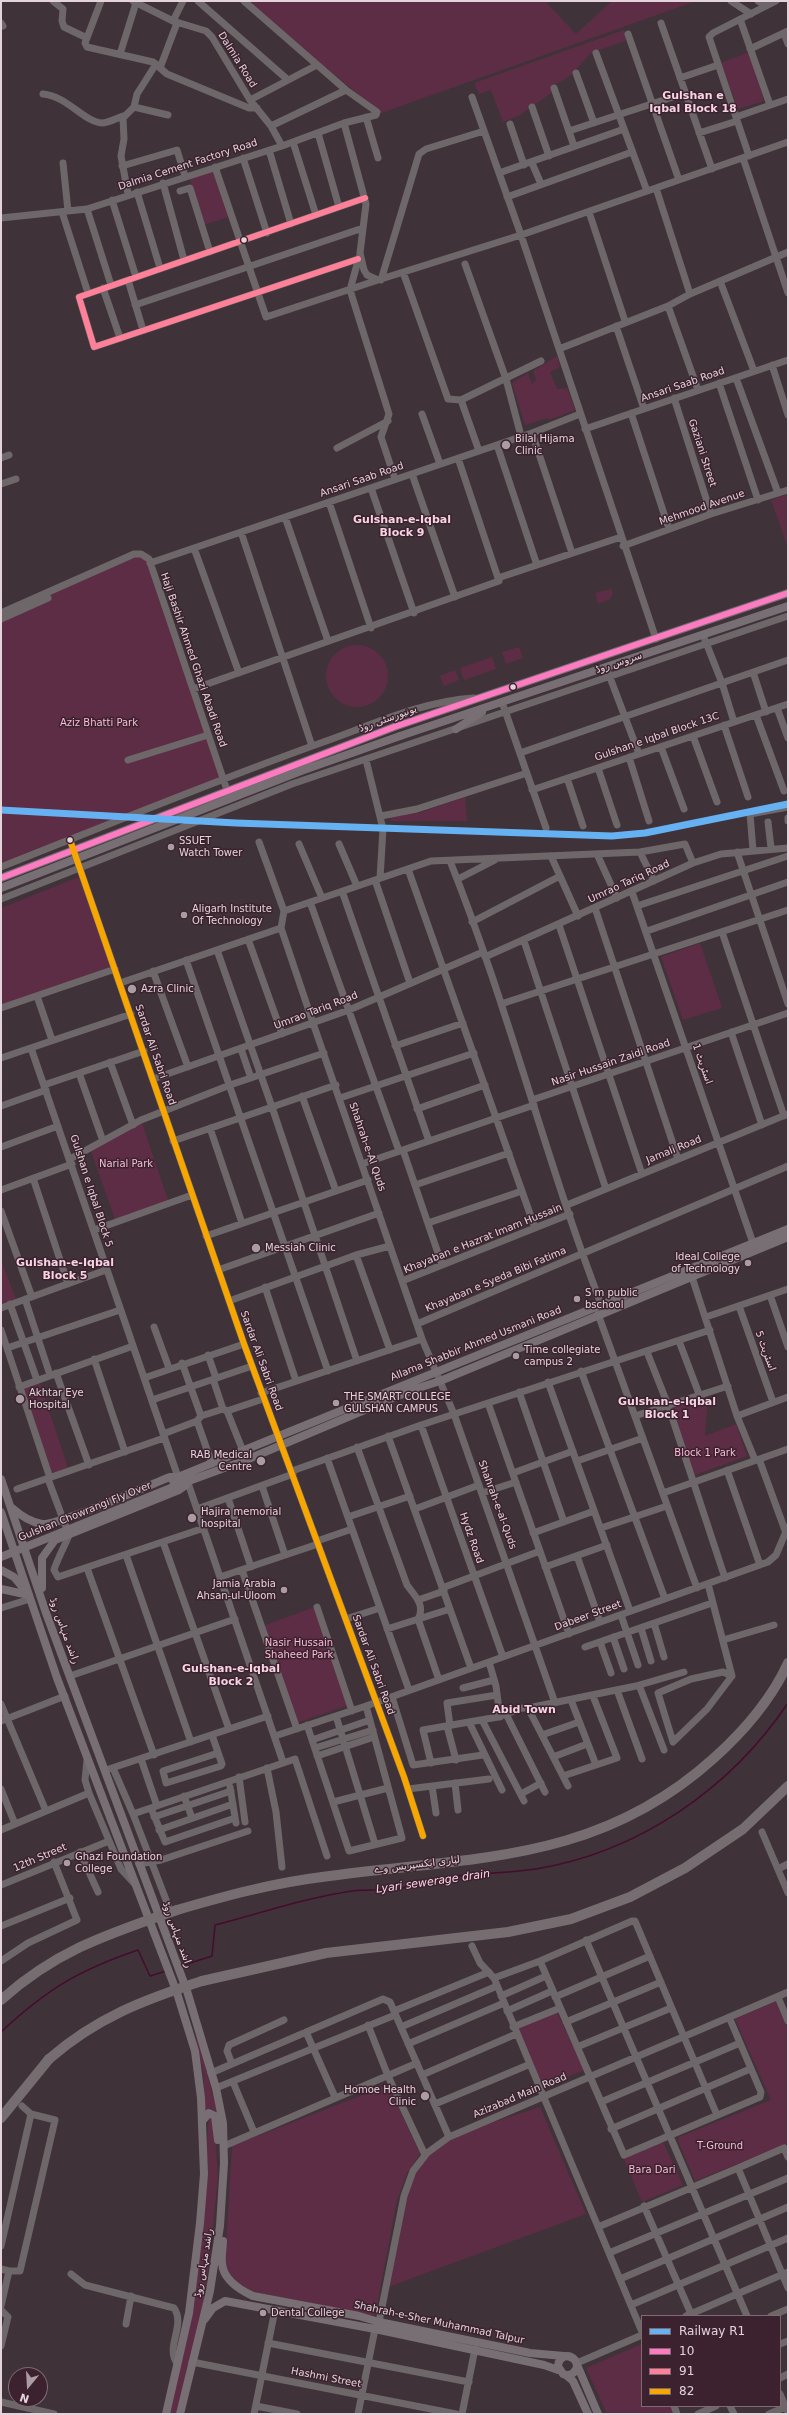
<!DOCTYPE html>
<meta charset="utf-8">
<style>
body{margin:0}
#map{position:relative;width:789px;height:2415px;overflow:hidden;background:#403239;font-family:"DejaVu Sans",sans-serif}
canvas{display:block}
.frame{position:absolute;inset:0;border:2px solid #e4d3da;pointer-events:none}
.legend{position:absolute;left:641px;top:2315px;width:140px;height:92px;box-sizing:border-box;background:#3b222e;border:1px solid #7f6973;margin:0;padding:5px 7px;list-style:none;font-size:12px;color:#e4d3da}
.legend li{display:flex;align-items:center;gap:8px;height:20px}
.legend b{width:20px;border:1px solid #7f6973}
.north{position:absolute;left:8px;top:2367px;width:40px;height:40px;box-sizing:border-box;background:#3b222e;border:1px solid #7f6973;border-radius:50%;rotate:198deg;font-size:11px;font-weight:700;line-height:16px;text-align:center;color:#e4d3da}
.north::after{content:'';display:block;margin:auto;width:14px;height:18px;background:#ab9ba2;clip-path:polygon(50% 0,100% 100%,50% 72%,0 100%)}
</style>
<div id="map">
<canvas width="789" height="2415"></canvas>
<div class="frame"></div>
<ul class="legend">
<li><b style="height:5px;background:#66b1f2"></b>Railway R1</li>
<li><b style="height:5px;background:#fe7ac1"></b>10</li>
<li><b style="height:5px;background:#ff8098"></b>91</li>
<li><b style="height:5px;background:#f7a600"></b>82</li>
</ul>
<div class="north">N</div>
</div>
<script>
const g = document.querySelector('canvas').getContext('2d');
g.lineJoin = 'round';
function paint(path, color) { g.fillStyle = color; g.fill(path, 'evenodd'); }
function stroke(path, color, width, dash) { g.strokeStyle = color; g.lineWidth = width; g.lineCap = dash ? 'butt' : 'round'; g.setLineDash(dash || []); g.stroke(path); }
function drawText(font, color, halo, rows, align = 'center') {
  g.font = font + ' "DejaVu Sans","Noto Sans Arabic",sans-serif'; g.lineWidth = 3; g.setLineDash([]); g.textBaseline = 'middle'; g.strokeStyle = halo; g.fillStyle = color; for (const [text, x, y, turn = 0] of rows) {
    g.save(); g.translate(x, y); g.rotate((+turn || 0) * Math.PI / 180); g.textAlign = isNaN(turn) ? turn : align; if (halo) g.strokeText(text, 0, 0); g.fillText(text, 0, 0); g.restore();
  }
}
const green = new Path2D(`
 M253,1H545L576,34L612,1H696L381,113L315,59L253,5Z
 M624,30L627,40L591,53L570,76L551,87V93L520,115L503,122L491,90L479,94L474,83Z
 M749,52L764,101L738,109L721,63Z
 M214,171L229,217L203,225L190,179Z
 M557,356L560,367L550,372L557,389L567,388L575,410L549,420L548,418L525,425L512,383L528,373L532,384L536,380L533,371Z
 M788,494V548L771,500Z
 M135,554L150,563L222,779L1,867V619Z
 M611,589L613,593L610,599L598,604L595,593Z
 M326 676a31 31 0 1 1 62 0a31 31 0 1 1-62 0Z
 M519,647L523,658L506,664L502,652Z
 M492,657L496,669L464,680L460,668Z
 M455,670L459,680L444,686L440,676Z
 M465,797L467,821H391L390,817L419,813Z
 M79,877L110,967L1,1005V908Z
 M700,943L722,1008L683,1020L661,957Z
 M141,1120L169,1203L116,1222L90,1148Z
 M1,1260L17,1302L1,1308Z
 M39,1380L69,1471L50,1478L19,1386Z
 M708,1395L705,1436L736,1424L747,1456L695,1475L670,1408Z
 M315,1607L349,1705L296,1723L260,1627Z
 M777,2001L788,2027V2149L784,2145L695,2181L678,2141L679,2137L771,2100L735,2019Z
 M557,2012L584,2070L542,2088L516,2028Z
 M198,2039L218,2115L211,2108L204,2112V2077L196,2040Z
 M388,2085L420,2154L407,2173L397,2200L375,2316L259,2293C243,2288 231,2280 225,2264L232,2146Z
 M540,2107L586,2214L388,2287C394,2257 404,2183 422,2161C442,2135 508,2118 540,2107Z
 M209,2117L214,2120L218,2178L205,2298L176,2414H170L195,2299Z
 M662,2140L683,2185L642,2202L623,2157Z
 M642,2344V2406H674L677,2414H607L586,2368Z`);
const stream = new Path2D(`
 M181,1966L212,1956L215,1925C261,1913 305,1898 352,1891C367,1889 382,1891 397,1889C417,1886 436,1879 456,1876C482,1873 509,1873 536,1869C639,1852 730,1789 788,1703
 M1,2032C47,1989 79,1970 138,1950L150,1976L166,1971`);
const minor = new Path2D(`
 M53,1L63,9L62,21L64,27L87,38
 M101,1L85,43L87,47L153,62L167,74L249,108H257
 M133,1L173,21L206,31L212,37L250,100L271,126L282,146
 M198,1L288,80
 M731,1L751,14
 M758,1L766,6
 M740,19L770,105
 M173,21L183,1
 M1,23L3,26
 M661,23L712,169
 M784,33L788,44
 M628,34L679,180
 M750,49L788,31
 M596,53L647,191
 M120,54L136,3
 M160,68L177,23
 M576,73L594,123
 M680,78L718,65
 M554,88L574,146
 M43,94C67,96 84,122 102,123C109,123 117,118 123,116
 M472,97L521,235L656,639
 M250,100L317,65
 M134,107L168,115
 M532,107L549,156
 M366,117L378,158
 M736,117L788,99
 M344,123L366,204L360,253L364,270L367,275L378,280L521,235L788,142
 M510,124L524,165
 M271,126L346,90
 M569,131L685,93
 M318,133L339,207
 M699,133L737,121
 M293,142L316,215
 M269,150L291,224
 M749,156L709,37L713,33L776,1
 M243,158L267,233
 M743,158L788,293
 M63,163L68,211
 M532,163L541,184
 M122,166L177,150L185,176
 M215,167L266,317L378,280
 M499,173L624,129
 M163,183L184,260
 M656,188L690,294
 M180,191L190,188L210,252
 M137,192L160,268
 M128,194L121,156L124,139L123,118L134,107L137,94L156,64
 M507,197L632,152
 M112,200L136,277
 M87,209L111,285
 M62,212L88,293
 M589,212L625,321
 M1,218L87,209L282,146L344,123L376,115L377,112L346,90L244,1
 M359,257L350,290L389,414L381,437L395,479
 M358,259L94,347L79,297L365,198
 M465,264L506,379L521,436
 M403,272L448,399L461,400L479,451
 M128,280L143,330
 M381,280L419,154L426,149L484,131
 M720,281L754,371
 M103,288L120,338
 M135,305L363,228
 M668,306L698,390
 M616,326L644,409
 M559,349L668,306L690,294L788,252
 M772,365L788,415
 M736,378L778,493
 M719,383L758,500
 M674,398L711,514
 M461,400L541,361
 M631,413L669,529
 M422,414L440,464
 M585,429L788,360
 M532,433L572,553
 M497,445L537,565
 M337,448L388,421
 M1,458L9,455
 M458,458L498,578
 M412,474L455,597
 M1,484L16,479
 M371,488L414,613
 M329,502L371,628
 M285,517L328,641
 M241,532L312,746
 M623,546L711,514L788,490
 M194,548L239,673
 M150,563L532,433L580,414
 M1,613L134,554H141L149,559L229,796
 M1,619L48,598
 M703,635L722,683L734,722
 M606,667L639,754
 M753,672L766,712
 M193,689L499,581L498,578L621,537
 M502,702L546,828
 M777,708L788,738
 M756,715L784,791
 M724,725L748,797
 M693,736L717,802
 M661,747L684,809
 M520,753L788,660
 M629,757L649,821
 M128,760L208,735
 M366,760L383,829L380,878
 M598,768L617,825
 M567,778L583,826
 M532,790L788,704
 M381,816L417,809L527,773
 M788,818V821
 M768,822L771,848
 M70,840L244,1344L404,1777L423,1836
 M259,842L284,911L281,928L313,1023L422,1339L454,1414L555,1703
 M299,844L322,898
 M339,844L357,886
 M753,850L750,814L788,807
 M640,852L654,881
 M737,852L788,1004
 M597,854L617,898
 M551,856L578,916
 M450,861C508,1006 545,1158 601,1304
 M1,867C110,824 219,779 329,740C376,723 424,701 474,698
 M408,869L535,1228
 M458,879L495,860
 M375,880L410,983
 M342,891L429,1141
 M632,892L753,1243
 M1,899L292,784L788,616
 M310,902L399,1151
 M637,906L788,856
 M595,908L678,1159
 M284,911L431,861L640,852L685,844L693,863
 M472,922L560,876
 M559,925L642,1174
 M647,931L788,882
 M722,932L784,1116
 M248,939L282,1034
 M524,941L606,1189
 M217,950L272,1107L357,1361
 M485,957L693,863L721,854L788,848
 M186,960L328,1371
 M153,971L188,1067
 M120,983L281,928
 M37,996L52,1040
 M501,1004L788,910
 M1,1008L115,969
 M731,1032L762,1125
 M395,1046L463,1023
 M31,1048L178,1477
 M241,1049L251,1078
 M1,1058L131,1014
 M110,1062L133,1125
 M79,1073L103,1141
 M153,1079L349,1010L483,952
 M44,1085L144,1051
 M302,1096L336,1191
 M340,1098L474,1053
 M532,1100L788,1013
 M1,1106L46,1090
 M417,1109L485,1085
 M210,1128L242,1223
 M173,1141L336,1085
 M1,1147L58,1126
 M403,1150L442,1265
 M70,1159L141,1120L230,1085L324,1053
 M362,1164L534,1105
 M33,1178L68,1284
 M415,1185L509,1153
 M1,1190L72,1164
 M567,1205L788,1114
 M1,1211L32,1297
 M428,1223L522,1191
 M94,1230L192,1195
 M206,1236L368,1180
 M356,1255L390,1350
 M218,1270L379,1213
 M692,1277L737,1416L755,1460
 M402,1281L570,1214
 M265,1287L296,1381
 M770,1295L788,1347
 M25,1299L50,1375
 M229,1301L356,1255L390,1246
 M10,1304L37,1380
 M739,1306L773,1402
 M1,1308L106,1270
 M598,1314L697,1588
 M706,1317L788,1289
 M417,1324L788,1166
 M154,1327L169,1368
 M1,1330L50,1478
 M679,1341L699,1394
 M7,1348L120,1310
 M647,1352L668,1405L725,1578
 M208,1355L216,1378
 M94,1359L125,1452
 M182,1363L201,1416
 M581,1371L665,1599
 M56,1373L89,1465
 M144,1378L244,1344
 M213,1379L223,1409
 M548,1382L630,1611
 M19,1387L133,1346
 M519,1392L564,1522
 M261,1393L422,1339
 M152,1400L252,1366
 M488,1403L569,1634
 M227,1411L243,1451
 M635,1416L728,1386
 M737,1416L788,1397
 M197,1421L212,1464
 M421,1425L503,1657
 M163,1434L197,1421L201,1416L223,1409L227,1411L263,1399
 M388,1436L471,1668
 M357,1447L407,1585C414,1595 426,1605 418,1619L439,1680
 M327,1458L409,1690
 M759,1459L786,1533
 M577,1461L643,1438
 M727,1470L760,1565
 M292,1471L421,1425L710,1330
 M513,1473L573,1451
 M48,1479L69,1535C69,1537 56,1562 54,1570L58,1577L204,1528
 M188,1483L283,1762
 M262,1486L285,1555
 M17,1489L164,1438
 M482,1493L516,1482
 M663,1493L788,1449
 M228,1498L251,1567
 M197,1509L293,1474
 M415,1509L479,1485
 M348,1517L410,1496
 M601,1528L667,1506
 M533,1533L594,1511
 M317,1541L352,1529
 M163,1542L229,1729
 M126,1555L191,1742
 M577,1556L600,1622
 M545,1567L607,1545
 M87,1568L154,1755
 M242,1570L297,1729
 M220,1577L318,1544
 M708,1584L732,1676L707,1709L673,1742L658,1693L691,1679L723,1672L732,1676
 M442,1588L540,1551
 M418,1600L444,1591
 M317,1607L352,1711
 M1,1608L30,1599
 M621,1615L638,1665
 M346,1619L380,1608
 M654,1623L664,1657
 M641,1628L651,1661
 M387,1629L450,1609
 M613,1637L624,1669
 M723,1640L774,1625
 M600,1642L611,1673
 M585,1647L712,1603
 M489,1662L496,1686L500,1717
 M70,1676L235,1619
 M639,1685L664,1750
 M463,1688L494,1680
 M617,1690L642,1759
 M392,1697L413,1765L483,1755
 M571,1700L596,1765
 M1,1704L46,1811
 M528,1708L636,1686L684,1672
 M506,1714L545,1792
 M336,1716L375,1844
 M482,1720L524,1801
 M1,1721L65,1696
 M469,1722L502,1790
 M307,1725L349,1851L402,1838L366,1706
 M447,1726L456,1760
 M450,1726L447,1703L497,1695
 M212,1735L222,1764L221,1766L166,1783L163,1771L218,1753
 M542,1735L579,1722
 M275,1736L366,1706L768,1562L776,1555L788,1527
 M312,1740L370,1720
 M315,1748L373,1730
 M317,1756L374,1737
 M553,1757L587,1744
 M141,1759L157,1806
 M431,1763L423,1730L498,1717L522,1708H528L568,1786
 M113,1768L133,1814L295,1759L327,1856
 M267,1768L276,1812L282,1867
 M109,1769L268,1716
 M563,1776L617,1758L593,1696
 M239,1777L245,1822
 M455,1783L458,1810
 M432,1786L436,1813
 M230,1787L236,1823
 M1,1789L15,1824
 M408,1789L489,1779
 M89,1793L121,1869L134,1883
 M521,1794L541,1783
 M184,1796L192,1818
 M333,1802L388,1788
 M151,1808L165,1842L235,1818
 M133,1814L168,1905
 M154,1817L231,1791
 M1,1830L89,1793L85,1780L87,1760
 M159,1830L233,1804
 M762,1832L788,1893
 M80,1852L98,1892
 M139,1864L161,1860L248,1831
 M778,1869L788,1864
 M1,1885L109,1841
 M1,1926L70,1898
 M586,1940L747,2316
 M472,1946L480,1963L494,1978L642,2332
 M1,1961L28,1943L77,1920L54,1862
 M540,1961L624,2155L760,2097L761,2092L729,2017
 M494,1978L540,1961L632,1921H635L717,2115
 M501,1996L546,1976
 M555,1997L650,1956
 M778,1997L788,2021
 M394,2011L489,1972
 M507,2011L552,1991
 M566,2022L661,1982
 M368,2025L388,2076L425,2155
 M401,2027L497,1986
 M513,2027L560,2008
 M306,2032L335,2097
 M408,2044L504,2003
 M577,2047L671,2008
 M232,2064L227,2051L229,2045L284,2020
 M211,2073L383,1999L390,2002L449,2137
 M422,2075L516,2034
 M233,2082L254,2132
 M216,2088L395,2015
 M601,2102L740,2043
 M435,2104L528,2065
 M22,2106L31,2114
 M611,2129L750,2069
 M224,2146L417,2063
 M738,2168L784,2148L788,2157
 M644,2206L692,2316
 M598,2227L738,2168L788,2288
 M1,2246L31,2114L55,2120L20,2271H9
 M609,2253L788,2178
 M1,2269L9,2271L1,2306
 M71,2274L85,2285L174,2308C186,2325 165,2347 177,2363
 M620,2279L788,2207
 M631,2305L788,2238
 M1,2310L8,2317L1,2346
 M686,2316L788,2272
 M771,2316L788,2309
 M379,2322L404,2196L413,2171L427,2153L449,2137L788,1992
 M126,2324L131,2296
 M268,2343L469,2382
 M780,2344L788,2341
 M192,2362L456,2414
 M577,2363L642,2335
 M780,2378L788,2374
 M780,2394L788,2412
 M1,2402L54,2414
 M256,2406L297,2414
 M674,2406L677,2414
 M730,2406L734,2414
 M254,2414L275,2310
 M358,2414L375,2329
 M462,2414L475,2349
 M698,2414L716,2406
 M769,2414L788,2406`);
const major = new Path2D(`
 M394,727L788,593
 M456,729L482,712
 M400,736L788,606
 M1,1479L46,1613L187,1991L216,2088L223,2123L224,2163L220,2226L210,2291L180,2414
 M173,1481L178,1477L788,1229
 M178,1485L246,1460L412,1390L440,1381L788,1237
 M12,1508C21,1516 30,1522 42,1524C58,1526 149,1485 170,1477H178
 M1,1512L57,1678L177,1993L195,2051L201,2098L204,2174L200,2223L189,2313L166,2414
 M1,1570L14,1577L24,1589
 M42,1588V1558L55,1540L179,1490L186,1485
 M1,1589L29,1595
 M202,2121L209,2113L215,2116L218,2140
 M223,2241C223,2248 221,2255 222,2263C223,2280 240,2290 253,2296L359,2316L379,2322L530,2353L564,2356
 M205,2319L213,2308L225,2301L375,2329L544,2365L558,2370
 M577,2366C576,2373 570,2377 563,2374L558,2366C559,2356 568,2353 575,2360L598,2414
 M566,2375L573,2381L588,2414`);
const highway = new Path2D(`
 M177,1910C225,1896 273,1883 322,1877C469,1856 596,1865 714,1758C744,1731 771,1700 788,1663
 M202,1981L326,1953L508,1932L571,1919L630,1897L685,1868L743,1829L788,1786
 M1,2118L49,2059`);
const majorBridge = new Path2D(`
 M1,878L394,727
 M1,888L301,771L400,736
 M1,1557L178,1485`);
const highwayBridge = new Path2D(`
 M1,2000C57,1950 108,1934 177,1910
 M49,2059C96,2018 143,2000 202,1981`);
const bus1 = new Path2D(`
 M1,878L394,727L788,593`);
const bus2 = new Path2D(`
 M358,259L94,347L79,297L365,198`);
const bus3 = new Path2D(`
 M70,840L244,1344L404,1777L423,1836`);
const rail1 = new Path2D(`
 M1,810L236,823L612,836L645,833L788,804`);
const markers = [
 [244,240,3.5,"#e4d3da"],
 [506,445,5,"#ab9ba2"],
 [513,687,3.5,"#e4d3da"],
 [70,840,3.5,"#e4d3da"],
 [171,847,4,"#ab9ba2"],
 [184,915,4,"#ab9ba2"],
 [132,989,5,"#ab9ba2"],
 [256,1248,5,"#ab9ba2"],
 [748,1263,4,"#ab9ba2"],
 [577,1299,4,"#ab9ba2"],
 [516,1356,4,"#ab9ba2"],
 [20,1399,5,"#ab9ba2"],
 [336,1403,4,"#ab9ba2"],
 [261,1461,5,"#ab9ba2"],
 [192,1518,5,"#ab9ba2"],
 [284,1590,4,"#ab9ba2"],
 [67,1863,4,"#ab9ba2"],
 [425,2096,5,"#ab9ba2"],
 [263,2313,4,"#ab9ba2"]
];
const streetNames = [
 ["Dalmia Road",237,60,58],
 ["Dalmia Cement Factory Road",188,165,-18],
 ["Ansari Saab Road",683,385,-19],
 ["Gaziani Street",702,453,72],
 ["Ansari Saab Road",362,480,-19],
 ["Mehmood Avenue",702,508,-19],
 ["Haji Bashir Ahmed Ghazi Abadi Road",193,660,71],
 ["سروس روڈ",619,663,-18],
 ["یونیورسٹی روڈ",388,719,-20],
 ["Gulshan e Iqbal Block 13C",657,737,-19],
 ["Umrao Tariq Road",629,882,-25],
 ["Umrao Tariq Road",316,1011,-21],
 ["Sardar Ali Sabri Road",155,1055,71],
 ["Nasir Hussain Zaidi Road",611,1063,-19],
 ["اسٹریٹ 1",702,1064,71],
 ["Shahrah-e-Al Quds",367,1147,71],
 ["Jamali Road",674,1150,-22],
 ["Gulshan e Iqbal Block 5",91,1191,72],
 ["Khayaban e Hazrat Imam Hussain",483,1239,-22],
 ["Khayaban e Syeda Bibi Fatima",496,1280,-23],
 ["Allama Shabbir Ahmed Usmani Road",476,1344,-22],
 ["اسٹریٹ 5",765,1351,70],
 ["Sardar Ali Sabri Road",261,1361,70],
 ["Shahrah-e-al-Quds",497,1505,70],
 ["Gulshan Chowrangi Fly Over",85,1512,-22],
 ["Hydz Road",471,1538,71],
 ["Dabeer Street",588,1616,-20],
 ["راشد منہاس روڈ",64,1631,70],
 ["Sardar Ali Sabri Road",373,1665,70],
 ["12th Street",40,1858,-23],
 ["لیاری ایکسپریس وے",417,1865,-7],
 ["راشد منہاس روڈ",177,1935,70],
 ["Azizabad Main Road",520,2096,-23],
 ["راشد منہاس روڈ",204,2263,-80],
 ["Shahrah-e-Sher Muhammad Talpur",439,2323,12],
 ["Hashmi Street",326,2378,11]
];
const poiNames = [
 ["Bilal Hijama",515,439],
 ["Clinic",515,451],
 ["SSUET",179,841],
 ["Watch Tower",179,853],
 ["Aligarh Institute",192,909],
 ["Of Technology",192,921],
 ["Azra Clinic",141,989],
 ["Messiah Clinic",265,1248],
 ["Ideal College",740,1257,"right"],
 ["of Technology",740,1269,"right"],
 ["S m public",585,1293],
 ["bschool",585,1305],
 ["Time collegiate",524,1350],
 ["campus 2",524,1362],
 ["Akhtar Eye",29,1393],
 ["Hospital",29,1405],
 ["THE SMART COLLEGE",344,1397],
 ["GULSHAN CAMPUS",344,1409],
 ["RAB Medical",252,1455,"right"],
 ["Centre",252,1467,"right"],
 ["Hajira memorial",201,1512],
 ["hospital",201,1524],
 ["Jamia Arabia",276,1584,"right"],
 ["Ahsan-ul-Uloom",276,1596,"right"],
 ["Ghazi Foundation",75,1857],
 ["College",75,1869],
 ["Homoe Health",416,2090,"right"],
 ["Clinic",416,2102,"right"],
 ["Dental College",271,2313]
];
const parkNames = [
 ["Aziz Bhatti Park",99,723],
 ["Narial Park",126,1164],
 ["Block 1 Park",705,1453],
 ["Nasir Hussain",299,1643],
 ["Shaheed Park",299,1655],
 ["T-Ground",720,2146],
 ["Bara Dari",652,2170]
];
const neighbourhoodNames = [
 ["Gulshan e",693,96],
 ["Iqbal Block 18",693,109],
 ["Gulshan-e-Iqbal",402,520],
 ["Block 9",402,533],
 ["Gulshan-e-Iqbal",65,1263],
 ["Block 5",65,1276],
 ["Gulshan-e-Iqbal",667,1402],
 ["Block 1",667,1415],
 ["Gulshan-e-Iqbal",231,1669],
 ["Block 2",231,1682],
 ["Abid Town",524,1710]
];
const waterNames = [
 ["Lyari sewerage drain",433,1882,-8]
];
paint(green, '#5d2d45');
stroke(stream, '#440c2d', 1.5);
stroke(minor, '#6d6769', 7);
stroke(major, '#786f74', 8);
stroke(highway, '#766d70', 10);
stroke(majorBridge, '#786f74', 8);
stroke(highwayBridge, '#766d70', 10);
stroke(bus1, '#fe7ac1', 6);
stroke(bus2, '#ff8098', 6);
stroke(bus3, '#f7a600', 6);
stroke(rail1, '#66b1f2', 7);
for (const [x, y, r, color] of markers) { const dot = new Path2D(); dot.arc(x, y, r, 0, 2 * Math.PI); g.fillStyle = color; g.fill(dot); stroke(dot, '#3b222e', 1.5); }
drawText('10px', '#e4d3da', '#3b222e', streetNames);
drawText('10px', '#e4d3da', '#3b222e', poiNames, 'left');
drawText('10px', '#f9bdd8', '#3b222e', parkNames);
drawText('bold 11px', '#f6d4e3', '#3b222e', neighbourhoodNames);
drawText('italic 11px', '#fbd2e4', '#3b222e', waterNames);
</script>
